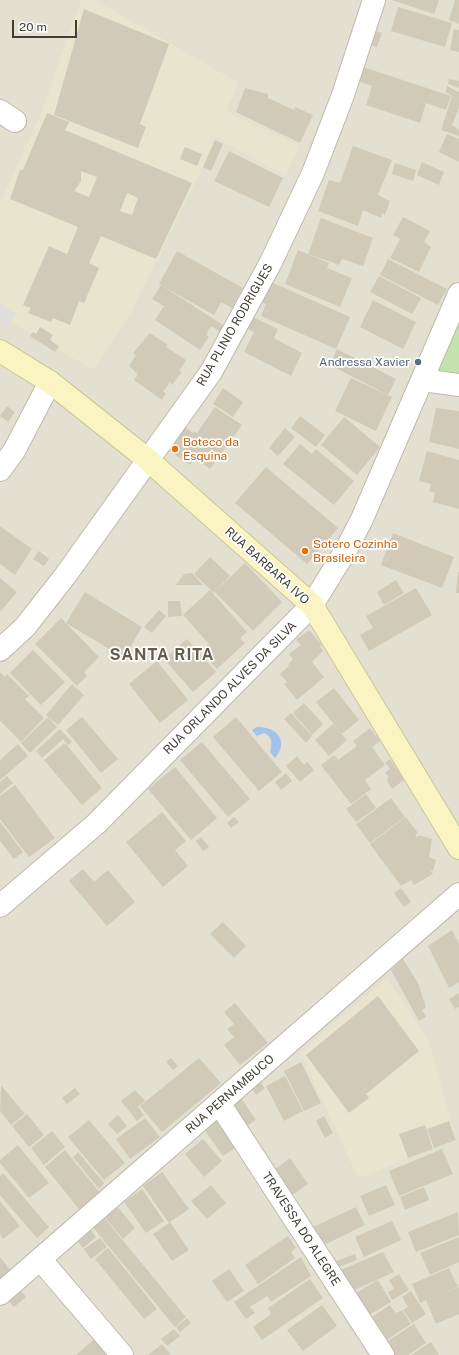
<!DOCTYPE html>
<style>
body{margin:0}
#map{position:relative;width:459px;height:1355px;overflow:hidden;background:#f0eee3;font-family:"Public Sans",sans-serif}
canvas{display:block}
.scale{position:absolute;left:12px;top:20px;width:65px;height:18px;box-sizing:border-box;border:2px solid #413e34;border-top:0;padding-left:5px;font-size:12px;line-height:14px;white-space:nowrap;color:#413e34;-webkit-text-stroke:3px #fff;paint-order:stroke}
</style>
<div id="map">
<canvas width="459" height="1355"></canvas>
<div class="scale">20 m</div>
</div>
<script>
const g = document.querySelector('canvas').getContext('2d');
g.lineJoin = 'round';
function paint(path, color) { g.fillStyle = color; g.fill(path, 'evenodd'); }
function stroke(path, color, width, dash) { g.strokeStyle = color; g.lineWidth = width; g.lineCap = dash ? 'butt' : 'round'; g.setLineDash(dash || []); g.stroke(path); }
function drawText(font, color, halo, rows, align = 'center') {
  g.font = font + ' "Public Sans",sans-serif'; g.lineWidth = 3.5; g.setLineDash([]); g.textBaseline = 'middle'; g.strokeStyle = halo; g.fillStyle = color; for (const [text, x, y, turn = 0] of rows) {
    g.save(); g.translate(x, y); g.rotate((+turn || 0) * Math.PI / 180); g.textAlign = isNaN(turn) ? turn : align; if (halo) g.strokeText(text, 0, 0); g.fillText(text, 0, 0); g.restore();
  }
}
const residential = new Path2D(`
 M0,0H459V1355H0Z`);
const education = new Path2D(`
 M81,0H95L239,83L226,111L299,146L286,176L215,137L199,175L131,312L93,370L11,322L15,313L0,303V203L40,116Z
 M387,978L429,1041L456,1140L358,1178L300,1052Z`);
const green = new Path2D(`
 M459,318V374L435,369Z`);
const parking = new Path2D(`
 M0,303L16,313L8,327L0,321Z`);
const water = new Path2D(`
 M257,727C276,726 290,741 275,758L270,752C272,743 273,737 264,733L257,736L252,730Z`);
const building = new Path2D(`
 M392,0H439L434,14Z
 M455,0H459V24L449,20Z
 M398,7L452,23L445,47L391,31Z
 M84,9L169,44L140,124L146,127L138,148L54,115Z
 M454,29L459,30V52L450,50Z
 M372,30L382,33L377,47L368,44Z
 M363,67L451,96L446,110L426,103L420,123L366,105L372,86L358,81Z
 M449,79L459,81V88L448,84Z
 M447,86L459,92V108L452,125L459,130V136L441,130L452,96L446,92Z
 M245,88L268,94V98L294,110L295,107L313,115L300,143L236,112Z
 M47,113L69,122L65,130L192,183L156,259L101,236L89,263L99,268L84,303L79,301L70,325L53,318L51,322L28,313L31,308L23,305L49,246L67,254L78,227L10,199L20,170H23ZM81,171L97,177L89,197L74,191L81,181ZM127,193L138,198L132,215L120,211Z
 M447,134L459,139V162L439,152Z
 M215,140L223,144L211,171L203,167Z
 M353,146L392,160L378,195L390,201L385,215L382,213L381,218L363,210L358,226L318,211L329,180L340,183Z
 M185,147L202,154L197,166L180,159Z
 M229,151L283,178L269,207L214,181Z
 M422,162L444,172L439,185L417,175Z
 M395,163L416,170L413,181L392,174Z
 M403,217L430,231L424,242L431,247L419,272L390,258L400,239L393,235Z
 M321,218L373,238L363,266L342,259L339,265L308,254Z
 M298,250L329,263L327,268L352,278L340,307L285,284Z
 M177,251L243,288L232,308L221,302L214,315L159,284Z
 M388,259L447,289L438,305L380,275Z
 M379,276L421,298L412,314L370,292Z
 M271,282L350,317L336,349L261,316L266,304L262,303Z
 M161,285L226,327L222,333L211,326L206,335L209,337L200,350L155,320L164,306L152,299Z
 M373,300L416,322L403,349L360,327Z
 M253,317L278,329L274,338L302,353L291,376L244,352L254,332L248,329Z
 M40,327L53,335L50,340L59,346L55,352L30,336L33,332L36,334Z
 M150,333L168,345L166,347L186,360L179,371L182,372L172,385L170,382L163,392L166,393L162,400L134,380L138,374L129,366L136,355L133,353Z
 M337,349L396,379L388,395L330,365Z
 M351,378L392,397L376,431L335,411Z
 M223,388L243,402L233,417L213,404Z
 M7,406L15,412L8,422L0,416Z
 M215,407L242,425L210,469L195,458L190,465L167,449L183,426L193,433L194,431L197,433Z
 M436,408L459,411V449L429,442Z
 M300,416L325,435L316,447L291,428Z
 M344,417L380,447L357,475L321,445Z
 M285,428L295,437L278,456L269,448Z
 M300,444L312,454L316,449L354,481L334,505L283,464Z
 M427,451L459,460V509L433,502L435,493L429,491L431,484L419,481Z
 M266,467L338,528L307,564L235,503Z
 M0,526L32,549L15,575L0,564Z
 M393,533L454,557L442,588L381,565Z
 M39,551L49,559L44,566L33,559Z
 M210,557L230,576L214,593L194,574Z
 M245,563L282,602L253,631L215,592Z
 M458,572H459V593H456Z
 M192,573L203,585H176L184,574Z
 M0,578L17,592L0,612Z
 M396,580L404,593L384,605L377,592Z
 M416,588L432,615L369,651L360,635L373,628L366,616Z
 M210,590L247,632L240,638L245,643L217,669L201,651L209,644L183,615Z
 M85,592L142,627L124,658L66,623Z
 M168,601H180L182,616L168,617Z
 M159,610L166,616L152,633L144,627Z
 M61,618L99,657L84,672L87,676L77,686L35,644Z
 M309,630L322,645L320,647L323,651L312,662L324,677L297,700L284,684L287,682L280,674L289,666L288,664L293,659L289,654L301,645L296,640Z
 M187,639L216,672L193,692L164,659Z
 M33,650L65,682L41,705L10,673Z
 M157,661L188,700L160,723L129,684Z
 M0,672L5,677L7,674L29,696L25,699L44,718L21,742L0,721Z
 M72,684L84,695L58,725L46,715Z
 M334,688L359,720L342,734L316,702Z
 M304,703L323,724L312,735L293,713Z
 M291,713L312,736L306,743L284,719Z
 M48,717L57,727L30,753L21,743Z
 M82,717L118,759L101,773L66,730Z
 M236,717L282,772L259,791L213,737Z
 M333,724L347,740L329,756L315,740Z
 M370,728L380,741L372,747L385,765L365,780L371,789L351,804L321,765L334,755L338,760L357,746L353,741Z
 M60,729L72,742L68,745L63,739L42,758L36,751Z
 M202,742L250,799L228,817L180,760Z
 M65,743L102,788L82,805L44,760Z
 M18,744L28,756L0,780V760Z
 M297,756L304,765L307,762L314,770L300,782L286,766Z
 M390,759L404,780L392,789L387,781L388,776L385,773L390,769L385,763Z
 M175,767L217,818L191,840L148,789Z
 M286,773L292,781L281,790L275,782Z
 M7,776L13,783L0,794V782Z
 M15,785L55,838L29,857L0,819V796Z
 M366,794L376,808L356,822L346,809Z
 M391,798L405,817L370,843L356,824Z
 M162,812L186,841L175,850L188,866L163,887L126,842Z
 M234,817L239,822L231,828L227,823Z
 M406,817L418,833L415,835L417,837L419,835L432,839L429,857L436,860L433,871L430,870L433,874L414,885L411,880L401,886L370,844Z
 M0,822L23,852L14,859L0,841Z
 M201,837L209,847L203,851L196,841Z
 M83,869L94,882L108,870L135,902L107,926L69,881Z
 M401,888L411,902L404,907L394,893Z
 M223,922L246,946L234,958L210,934Z
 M452,930L459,944V982L449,988L428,946Z
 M403,959L418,983L426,1007L422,1010L426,1017L419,1021L391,970Z
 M459,993V1007L455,1009L449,999Z
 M378,996L419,1051L366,1094L369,1098L349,1113L306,1055Z
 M235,1003L268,1043L240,1065L224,1045L234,1037L227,1029L234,1024L224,1012Z
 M171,1058L178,1066L173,1070L166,1062Z
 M199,1058L221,1083L162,1132L140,1106Z
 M301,1062L321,1103L304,1111L284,1071Z
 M285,1076L303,1111L284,1121L266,1086Z
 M260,1082L265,1088L256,1095L252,1089Z
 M1,1085L25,1114L11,1125L0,1111Z
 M75,1088L80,1094L67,1104L62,1098Z
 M135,1090L145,1101L138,1107L144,1115L137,1121L121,1101Z
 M241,1098L256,1120L242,1129L227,1107Z
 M27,1114L44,1135L29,1147L12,1126Z
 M118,1115L127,1126L117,1134L108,1124Z
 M215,1115L237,1147L223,1156L201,1125Z
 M324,1116L333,1133L325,1138L316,1121Z
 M145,1118L160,1137L130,1159L116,1139Z
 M89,1120L125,1163L104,1180L68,1137Z
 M449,1121L456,1140L434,1148L427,1129Z
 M425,1125L433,1149L408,1158L399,1134Z
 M52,1131L65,1147L44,1165L31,1148Z
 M203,1139L222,1161L204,1177L185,1154Z
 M18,1145L49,1183L29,1198L0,1163V1160Z
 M442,1149L453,1174L399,1196L389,1171Z
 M65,1150L100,1193L79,1209L45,1167Z
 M78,1152L104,1183L99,1189L73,1157Z
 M290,1158L308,1184L288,1198L270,1173Z
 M162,1172L189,1209L170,1222L189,1250L172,1261L153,1234L169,1223L143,1186Z
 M3,1173L49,1227L37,1238L0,1195V1176Z
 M211,1185L226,1203L207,1219L191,1201Z
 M386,1185L395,1205L369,1216L360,1196Z
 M424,1187L429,1200L405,1210L400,1197Z
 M142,1189L164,1221L146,1233L124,1202Z
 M0,1201L20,1226L3,1239L0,1234Z
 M115,1204L135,1228L123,1239L103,1215Z
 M356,1207L365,1225L322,1246L313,1227Z
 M458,1212L459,1235L416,1252L408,1232Z
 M102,1215L186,1317L175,1327L91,1225Z
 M392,1221L401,1240L364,1257L355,1237Z
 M87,1225L96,1237L83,1248L74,1236Z
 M288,1236L296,1248L291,1252L295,1258L258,1284L245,1265Z
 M459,1237V1262L430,1275L420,1253Z
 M100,1238L107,1247L91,1259L84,1249Z
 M108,1248L157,1309L144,1319L95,1259Z
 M383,1252L394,1272L352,1291L336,1272Z
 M355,1254L357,1260L336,1268L334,1262Z
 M0,1257L10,1270L0,1278Z
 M301,1257L311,1276L271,1302L267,1296L250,1307L255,1313L246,1319L234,1302Z
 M449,1268L458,1287L430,1298L459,1287V1314L436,1324L426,1300L420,1303L412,1284Z
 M229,1269L244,1291L227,1302L212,1281Z
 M399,1274L409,1290L392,1300L388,1292L394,1289L389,1280Z
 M310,1279L323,1298L262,1340L253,1327L271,1314L268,1308Z
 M378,1280L391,1302L364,1318L351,1296Z
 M19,1289L26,1297L14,1307L7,1299Z
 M411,1291L426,1314L412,1323L403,1310L408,1307L402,1297Z
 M322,1305L337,1326L303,1351L287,1330Z
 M390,1305L396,1313L402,1310L411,1324L385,1341L370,1318Z
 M187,1318L191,1323L180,1332L176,1327Z
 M414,1324L426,1343L408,1355H394L386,1342Z
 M174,1329L180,1336L167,1346L161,1339Z
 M97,1337L112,1355H76Z
 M431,1342L439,1355H411Z
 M162,1344L171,1355H148Z`);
const street = new Path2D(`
 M0,111L15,121
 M423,380L459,385
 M0,470L14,451L50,382
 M0,650L25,627L65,576L211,372L271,262L313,173L343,95L374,0
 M0,906L96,824L312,605L346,550L362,519L459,294
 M219,1103L383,1355
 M40,1259L122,1355
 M0,1294L459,894`);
const secondary = new Path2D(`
 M0,351L50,382L147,459L312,605L459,848`);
const markers = [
 [418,362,4,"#5c6f8a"],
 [175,449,4,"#e8710a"],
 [305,551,4,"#e8710a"]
];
const streetNames = [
 ["RUA PLINIO RODRIGUES",235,325,-60],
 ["RUA BARBARA IVO",267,566,42],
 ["RUA ORLANDO ALVES DA SILVA",230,688,-45],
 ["RUA PERNAMBUCO",230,1094,-41],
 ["TRAVESSA DO ALEGRE",301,1229,57]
];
const serviceNames = [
 ["Andressa Xavier",410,362]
];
const foodNames = [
 ["Boteco da",183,442],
 ["Esquina",183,456],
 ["Sotero Cozinha",313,544],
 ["Brasileira",313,558]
];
const districtNames = [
 ["SANTA RITA",162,655]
];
paint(residential, '#e4e0d1');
paint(education, '#e8e4cd');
paint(green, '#c4e2ae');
paint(parking, '#e1dfdb');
paint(water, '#a2c4ea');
paint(building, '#d1cab9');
stroke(street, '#beb9a9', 24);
stroke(secondary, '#cdc596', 24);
stroke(street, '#fff', 22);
stroke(secondary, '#faf4c3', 22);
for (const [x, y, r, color] of markers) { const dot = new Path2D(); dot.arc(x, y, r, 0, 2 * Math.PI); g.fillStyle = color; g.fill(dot); stroke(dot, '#fff', 1.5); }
drawText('12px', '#413e34', '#fff', streetNames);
drawText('12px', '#4e5e75', '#fff', serviceNames, 'right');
drawText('12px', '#c56008', '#fff', foodNames, 'left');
g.letterSpacing = '1px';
drawText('bold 16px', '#635d4c', '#fff', districtNames);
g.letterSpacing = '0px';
</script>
